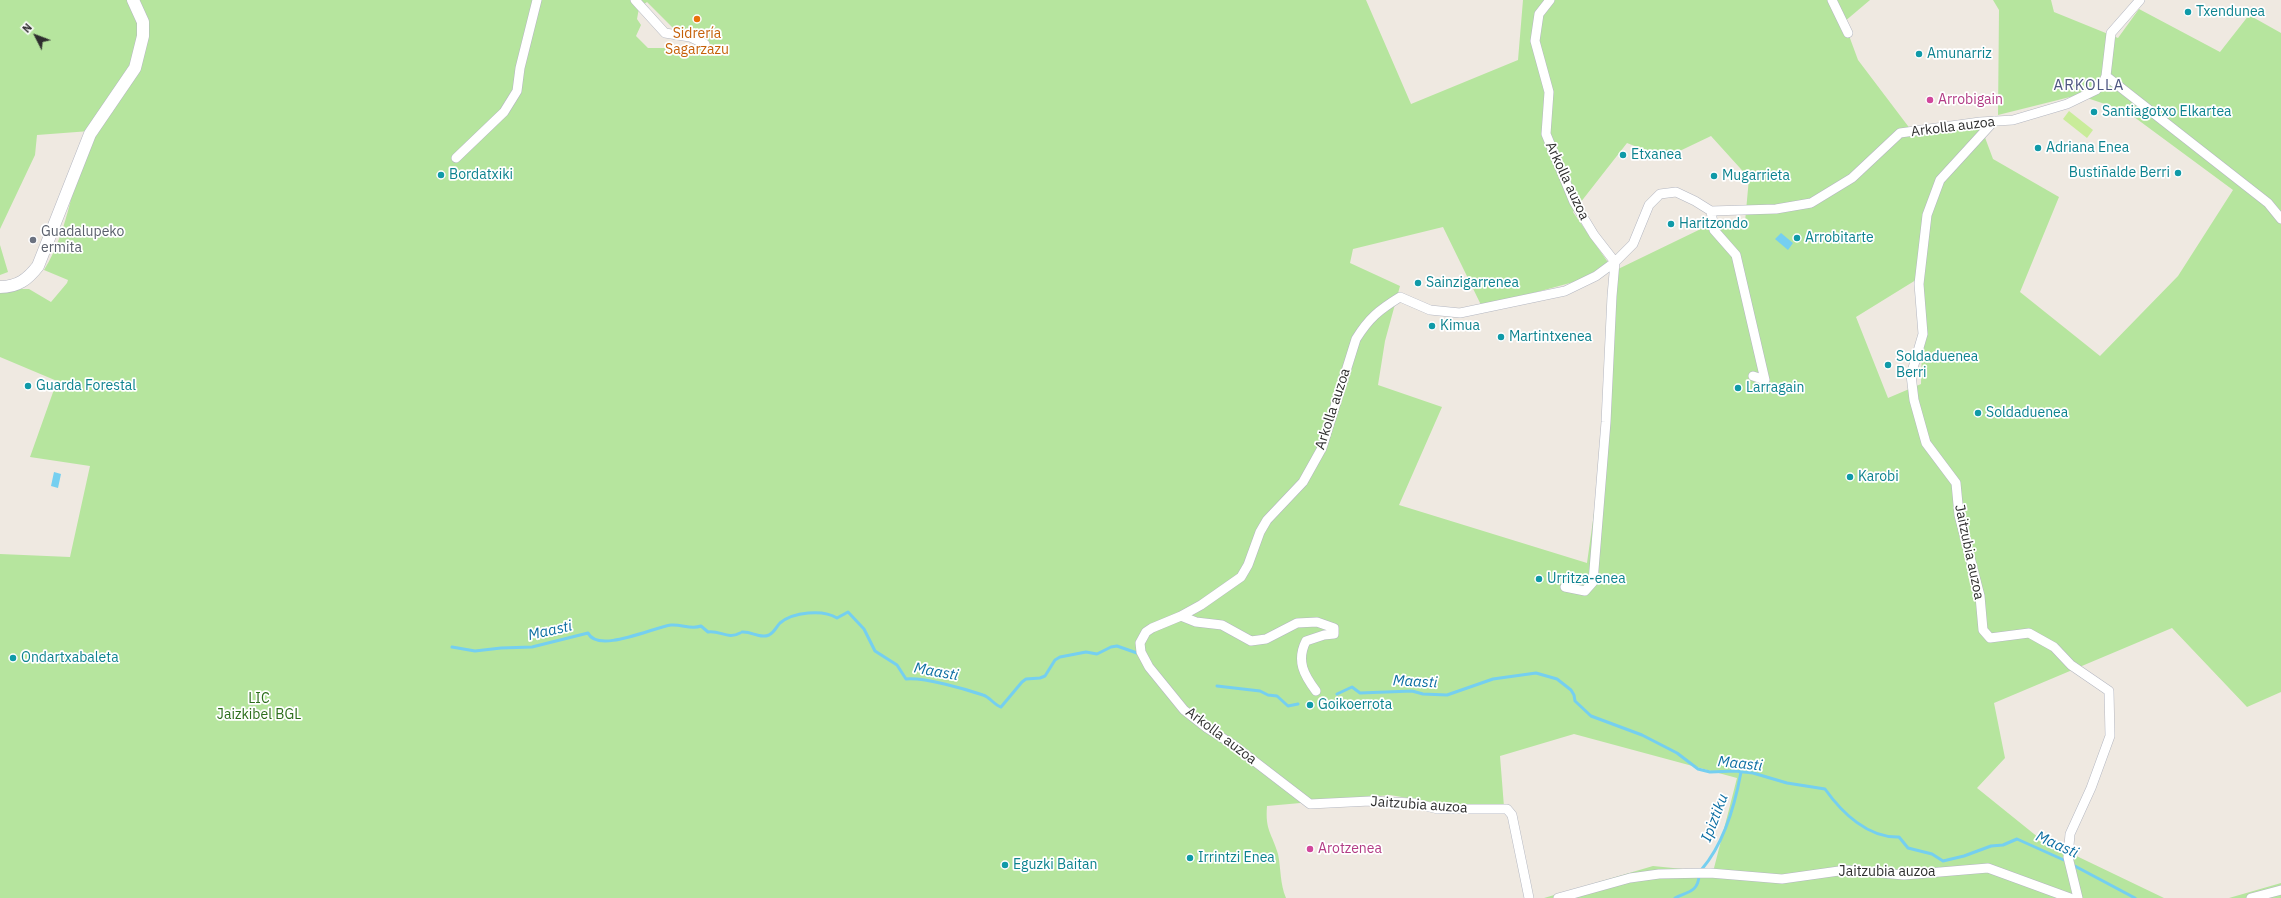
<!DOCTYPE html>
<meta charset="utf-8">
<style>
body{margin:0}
#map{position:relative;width:2281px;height:898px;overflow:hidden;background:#efe9e1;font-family:"IBM Plex Sans",sans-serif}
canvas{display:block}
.north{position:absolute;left:16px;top:16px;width:40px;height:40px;-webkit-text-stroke:3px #fff;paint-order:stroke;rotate:312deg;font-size:11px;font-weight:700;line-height:16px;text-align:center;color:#2e2e2e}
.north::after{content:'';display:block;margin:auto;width:14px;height:18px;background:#2e2e2e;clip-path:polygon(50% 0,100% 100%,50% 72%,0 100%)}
</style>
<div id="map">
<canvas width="2281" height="898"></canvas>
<div class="north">N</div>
</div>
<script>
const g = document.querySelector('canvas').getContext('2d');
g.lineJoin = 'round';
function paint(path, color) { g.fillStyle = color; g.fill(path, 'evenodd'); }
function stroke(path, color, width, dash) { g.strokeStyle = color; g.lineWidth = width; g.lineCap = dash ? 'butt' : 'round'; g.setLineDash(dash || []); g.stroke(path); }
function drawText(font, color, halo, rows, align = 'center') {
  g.font = font + ' "IBM Plex Sans",sans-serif'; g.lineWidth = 3.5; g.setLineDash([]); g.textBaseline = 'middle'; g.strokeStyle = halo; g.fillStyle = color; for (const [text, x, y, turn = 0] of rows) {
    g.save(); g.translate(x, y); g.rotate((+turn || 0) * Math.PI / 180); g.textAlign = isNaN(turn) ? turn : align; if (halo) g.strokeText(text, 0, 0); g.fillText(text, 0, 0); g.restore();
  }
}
const green = new Path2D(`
 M0,0H1366L1411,104L1518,60L1523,0H1870L1844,22L1858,60L1911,130L1980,124L1993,159L2059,197L2020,292L2100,356L2178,276L2233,190L2126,111L2078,95L1998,115L1999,10L1993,0H2051L2054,12L2118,38L2139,9L2220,52L2249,15L2281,33V692L2247,707L2172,628L1994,703L2005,758L1977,788L2039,838L2164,898H1544L1653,866L1713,872L1737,778L1574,734L1500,756L1504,807L1442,804L1390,795L1267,806C1265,831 1272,833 1278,854C1281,869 1280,884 1286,898H0V554L70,557L90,466L30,457L57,381L0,357V289H29L51,302L67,283L68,280L44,270C70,229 73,176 90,131L37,135L35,155L0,229ZM647,2L676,31L697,36V48H648L636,36L641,25L637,19L639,8ZM1711,136L1749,178L1745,222L1709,225L1614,271L1573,212L1627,143L1665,158ZM1443,227L1482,307L1614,271L1603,449L1587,563L1399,505L1442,407L1378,385L1385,341L1400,286L1350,263L1353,249ZM1924,275L1921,384L1888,398L1856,317Z
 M0,245L8,272L0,275Z
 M2281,883V898H2229Z`);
const pitch = new Path2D(`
 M2069,111L2093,130L2087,138L2063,119Z`);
const water = new Path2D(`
 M1781,233L1793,243L1788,250L1775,239Z
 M54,472L61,474L58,488L51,486Z`);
const stream = new Path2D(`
 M742,632C752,631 759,639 769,635C775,632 776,627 780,623C793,612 823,609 837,618L848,612L864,629L875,651L897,665L906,679C924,677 965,689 983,695C990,697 994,705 1001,707L1022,682L1026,679L1040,678L1045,676L1055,660L1060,657L1086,652L1097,654L1111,647L1117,646L1137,653
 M452,647L475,651L501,648L532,647L588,633C598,654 654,627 671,625C682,624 691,630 701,626L708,632C720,630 728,640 740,633
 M1217,686L1260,691L1268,695L1277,696L1288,706L1298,704
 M1337,694L1352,687L1360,693L1412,691L1423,694L1447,695L1493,679L1536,673L1557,679L1571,690L1574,695L1575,701L1591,716L1642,735L1677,753L1698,769L1710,772L1735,771L1753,773L1787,783L1825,789C1842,813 1868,838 1899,837L1908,848L1932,854L1943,861L1964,856L1991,846L2003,845L2017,839L2066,861
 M2071,864L2135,898
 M1702,869C1724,843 1735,805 1741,772
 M1675,898C1687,892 1698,892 1699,876`);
const minor = new Path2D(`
 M635,0L665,33L690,37L705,44
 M1550,0L1539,14L1535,41L1549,92L1546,134L1574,202L1594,235L1615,262L1612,296L1606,422L1593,582L1585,591L1565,587
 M1832,0L1848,33
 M2106,76L2268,203L2281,219
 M1994,121L1940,180L1927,215L1919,284L1923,334L1911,375L1914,400L1926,443L1956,483L1959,515L1980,596L1983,630L1990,638L2029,633L2054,647L2071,665L2109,691L2110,736L2091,788L2070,834L2068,857L2078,898
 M456,158L504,112L517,91L520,68L537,0
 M1711,211L1714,230L1736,255L1765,380L1753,376
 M1181,616L1196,622L1222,625L1251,641L1266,639L1297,623L1317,622L1334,628V634L1324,635L1306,641C1296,661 1304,675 1316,691
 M1529,898L1512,815L1507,809H1438L1413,803L1370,801L1310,804L1232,744L1207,728L1184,710L1149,667L1141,652L1140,643L1146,632L1152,628L1181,616L1201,605L1241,577L1248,565L1260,532L1267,520L1303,482L1322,448L1356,339C1369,318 1379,310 1400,297L1430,310L1460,313L1565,291L1596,276L1615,262L1633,244L1649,205L1660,194L1676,192L1695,201L1711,211L1776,209L1811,203L1852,178L1900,133L1980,122L2013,120L2067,104L2096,90L2103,83L2106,76L2111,33L2140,0
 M1558,898L1630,878L1659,874L1710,873L1782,879L1846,870L1904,875L1988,868L2070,898
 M2251,898L2281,890`);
const tertiary = new Path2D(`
 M0,287C18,287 28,279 38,266L90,134L135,68L143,36V22L133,0`);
const markers = [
 [2188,12,4,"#0f9aa8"],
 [697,19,4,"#e8710a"],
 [1919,54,4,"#0f9aa8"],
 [1930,100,4,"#d1479c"],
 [2094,112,4,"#0f9aa8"],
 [2038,148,4,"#0f9aa8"],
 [1623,155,4,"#0f9aa8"],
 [2178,173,4,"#0f9aa8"],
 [441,175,4,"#0f9aa8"],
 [1714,176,4,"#0f9aa8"],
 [1671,224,4,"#0f9aa8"],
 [1797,238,4,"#0f9aa8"],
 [33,240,4,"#6b7280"],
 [1418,283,4,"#0f9aa8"],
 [1432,326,4,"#0f9aa8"],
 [1501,337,4,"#0f9aa8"],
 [1888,365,4,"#0f9aa8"],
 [28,386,4,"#0f9aa8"],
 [1738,388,4,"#0f9aa8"],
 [1978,413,4,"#0f9aa8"],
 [1850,477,4,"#0f9aa8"],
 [1539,579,4,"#0f9aa8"],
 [13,658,4,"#0f9aa8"],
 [1310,705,4,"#0f9aa8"],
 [1310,849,4,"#d1479c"],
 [1190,858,4,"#0f9aa8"],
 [1005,865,4,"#0f9aa8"]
];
const cultureNames = [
 ["Txendunea",2196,12],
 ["Amunarriz",1927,54],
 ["Santiagotxo Elkartea",2102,112],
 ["Adriana Enea",2046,148],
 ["Etxanea",1631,155],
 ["Bustiñalde Berri",2170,173,"right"],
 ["Bordatxiki",449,175],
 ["Mugarrieta",1722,176],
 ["Haritzondo",1679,224],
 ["Arrobitarte",1805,238],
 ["Sainzigarrenea",1426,283],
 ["Kimua",1440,326],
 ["Martintxenea",1509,337],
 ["Soldaduenea",1896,357],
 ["Berri",1896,373],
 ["Guarda Forestal",36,386],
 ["Larragain",1746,388],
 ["Soldaduenea",1986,413],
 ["Karobi",1858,477],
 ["Urritza-enea",1547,579],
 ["Ondartxabaleta",21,658],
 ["Goikoerrota",1318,705],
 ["Irrintzi Enea",1198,858],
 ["Eguzki Baitan",1013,865]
];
const foodNames = [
 ["Sidrería",697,34],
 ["Sagarzazu",697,50]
];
const hotelNames = [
 ["Arrobigain",1938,100],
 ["Arotzenea",1318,849]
];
const streetNames = [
 ["Arkolla auzoa",1953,127,-7],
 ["Arkolla auzoa",1567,181,65],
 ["Arkolla auzoa",1333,409,-72],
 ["Jaitzubia auzoa",1969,552,78],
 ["Arkolla auzoa",1221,736,37],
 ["Jaitzubia auzoa",1419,805,4],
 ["Jaitzubia auzoa",1887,872]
];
const worshipNames = [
 ["Guadalupeko",41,232],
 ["ermita",41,248]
];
const parkNames = [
 ["LIC",259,699],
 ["Jaizkibel BGL",259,715]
];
const neighbourhoodNames = [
 ["ARKOLLA",2089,86]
];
const waterNames = [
 ["Maasti",550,631,-13],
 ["Maasti",936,672,10],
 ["Maasti",1415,682,3],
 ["Maasti",1740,764,6],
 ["Ipiztiku",1715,818,-69],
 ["Maasti",2057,845,24]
];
paint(green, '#b6e59e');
paint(pitch, '#c9ec9a');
paint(water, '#75cff0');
stroke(stream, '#75cff0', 3);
stroke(minor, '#b4b7c1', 10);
stroke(tertiary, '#b4b7c1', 13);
stroke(minor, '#fff', 9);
stroke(tertiary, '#fff', 12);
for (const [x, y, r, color] of markers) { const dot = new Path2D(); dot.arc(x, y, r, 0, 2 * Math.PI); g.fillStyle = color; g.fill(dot); stroke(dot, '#fff', 1.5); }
drawText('14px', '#0d838f', '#fff', cultureNames, 'left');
drawText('14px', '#c56008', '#fff', foodNames);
drawText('14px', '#b23c85', '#fff', hotelNames, 'left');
drawText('14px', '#2e2e2e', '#fff', streetNames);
drawText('14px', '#5b616d', '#fff', worshipNames, 'left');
drawText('14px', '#2c6e1b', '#fff', parkNames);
g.letterSpacing = '1px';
drawText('15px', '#4d5680', '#fff', neighbourhoodNames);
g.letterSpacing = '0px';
drawText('italic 15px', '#0d6fa3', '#fff', waterNames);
</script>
